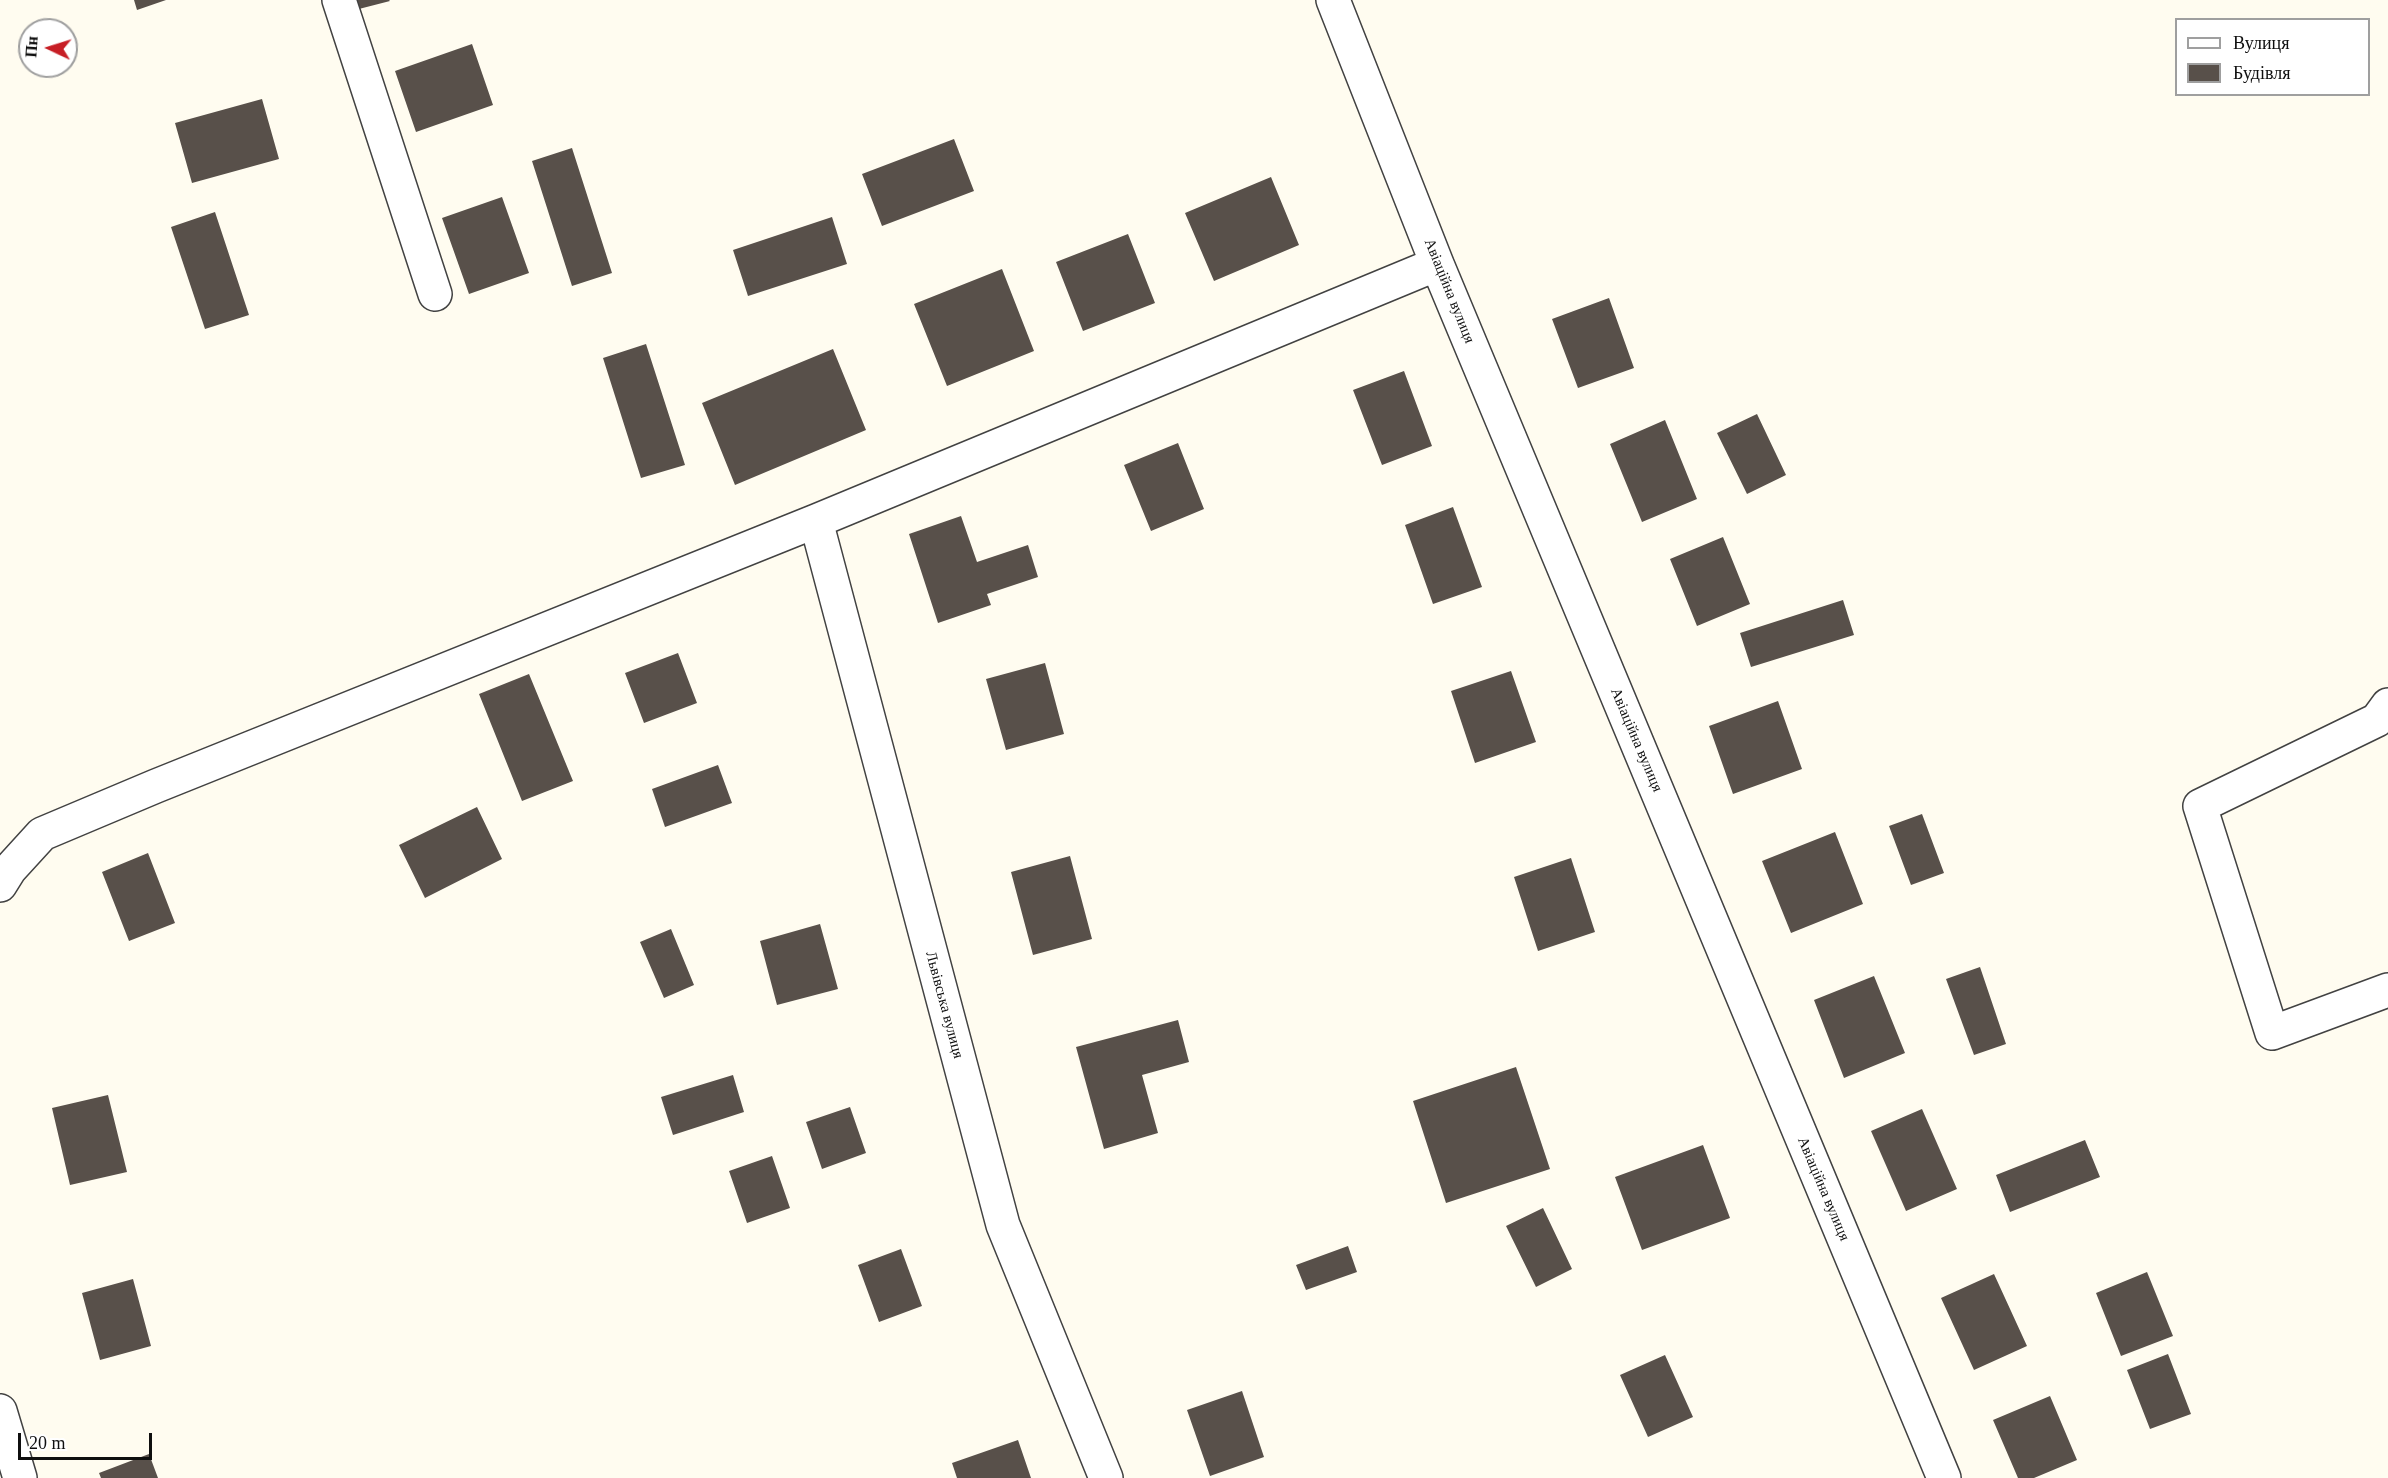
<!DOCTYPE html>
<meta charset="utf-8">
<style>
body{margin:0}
#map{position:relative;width:2388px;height:1478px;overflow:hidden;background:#fffcf0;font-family:Georgia,serif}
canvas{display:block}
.legend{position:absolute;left:2175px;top:18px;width:195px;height:78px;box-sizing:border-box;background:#fff;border:2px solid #9f9f9f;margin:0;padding:8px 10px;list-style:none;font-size:18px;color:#0f0f0f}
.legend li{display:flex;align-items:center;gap:12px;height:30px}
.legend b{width:30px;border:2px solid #9f9f9f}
.north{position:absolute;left:18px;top:18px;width:60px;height:60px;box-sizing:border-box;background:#fff;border:2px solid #9f9f9f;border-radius:50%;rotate:274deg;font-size:16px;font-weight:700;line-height:24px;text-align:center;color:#0f0f0f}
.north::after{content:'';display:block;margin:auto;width:21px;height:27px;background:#c71e25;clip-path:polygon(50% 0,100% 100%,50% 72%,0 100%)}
.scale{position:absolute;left:18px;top:1433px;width:134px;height:27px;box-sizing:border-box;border:3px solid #0f0f0f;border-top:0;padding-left:8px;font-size:18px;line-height:21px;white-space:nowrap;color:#0f0f0f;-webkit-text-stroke:4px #fff;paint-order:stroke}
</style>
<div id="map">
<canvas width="2388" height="1478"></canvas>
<ul class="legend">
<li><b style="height:8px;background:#fff"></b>Вулиця</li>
<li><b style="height:16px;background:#58504a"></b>Будівля</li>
</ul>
<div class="north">Пн</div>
<div class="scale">20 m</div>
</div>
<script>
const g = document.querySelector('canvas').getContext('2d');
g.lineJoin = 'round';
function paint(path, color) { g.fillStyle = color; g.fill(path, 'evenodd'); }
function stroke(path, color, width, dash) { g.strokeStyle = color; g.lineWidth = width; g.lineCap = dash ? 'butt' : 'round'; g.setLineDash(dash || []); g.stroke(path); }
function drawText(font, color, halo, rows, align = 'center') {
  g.font = font + ' Georgia,serif'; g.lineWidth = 6; g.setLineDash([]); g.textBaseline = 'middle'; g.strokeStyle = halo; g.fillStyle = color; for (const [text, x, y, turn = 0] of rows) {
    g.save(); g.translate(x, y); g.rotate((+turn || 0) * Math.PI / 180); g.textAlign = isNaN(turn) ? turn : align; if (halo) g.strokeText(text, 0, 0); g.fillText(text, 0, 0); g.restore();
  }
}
const building = new Path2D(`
 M134,0H166L137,10Z
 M352,0H389L390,1L355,10Z
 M472,44L493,105L416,132L395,71Z
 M262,99L279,159L192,183L175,123Z
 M954,139L974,191L882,226L862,174Z
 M572,148L612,273L572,286L532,161Z
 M1271,177L1299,245L1214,281L1185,213Z
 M502,197L529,273L469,294L442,218Z
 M215,212L249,315L205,329L171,227Z
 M832,217L847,264L748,296L733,250Z
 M1128,234L1155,303L1083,331L1056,262Z
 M1002,269L1034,351L947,386L914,304Z
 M1609,298L1634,368L1578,388L1552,319Z
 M646,344L685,465L641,478L603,358Z
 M833,349L866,430L735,485L702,403Z
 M1404,371L1432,446L1382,465L1353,390Z
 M1757,414L1786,475L1747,494L1717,433Z
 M1665,420L1697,499L1642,522L1610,444Z
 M1178,443L1204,509L1151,531L1124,465Z
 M1453,507L1482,587L1433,604L1405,525Z
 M961,516L977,562L1028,545L1038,577L987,594L991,605L938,623L909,534Z
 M1723,537L1750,604L1697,626L1670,559Z
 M1843,600L1854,635L1751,667L1740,633Z
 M678,653L697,703L644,723L625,673Z
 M1045,663L1064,734L1006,750L986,679Z
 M1511,671L1536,742L1475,763L1451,691Z
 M529,674L573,781L522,801L479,694Z
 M1778,701L1802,769L1733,794L1709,726Z
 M718,765L732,803L665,827L652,789Z
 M477,807L502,859L425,898L399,845Z
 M1922,814L1944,873L1911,885L1889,826Z
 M1835,832L1863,904L1791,933L1762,861Z
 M148,853L175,923L129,941L102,872Z
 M1070,856L1092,939L1033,955L1011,872Z
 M1571,858L1595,932L1538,951L1514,877Z
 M820,924L838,989L777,1005L760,941Z
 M671,929L694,985L664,998L640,942Z
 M1980,967L2006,1044L1974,1055L1946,979Z
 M1874,976L1905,1053L1844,1078L1814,1000Z
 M1178,1020L1189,1062L1142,1075L1158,1133L1104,1149L1076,1047Z
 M1516,1067L1550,1169L1446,1203L1413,1101Z
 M733,1075L744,1112L673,1135L661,1097Z
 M108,1095L127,1172L70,1185L52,1108Z
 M850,1107L866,1153L822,1169L806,1122Z
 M1922,1109L1957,1189L1906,1211L1871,1131Z
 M2085,1140L2100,1177L2010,1212L1996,1175Z
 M1703,1145L1730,1218L1642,1250L1615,1177Z
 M772,1156L790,1208L747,1223L729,1171Z
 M1543,1208L1572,1269L1536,1287L1506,1226Z
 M1348,1246L1357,1272L1306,1290L1296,1265Z
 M901,1249L922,1306L879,1322L858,1265Z
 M2147,1272L2173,1336L2121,1356L2096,1293Z
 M1994,1274L2027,1346L1974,1370L1941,1298Z
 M133,1279L151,1346L100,1360L82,1293Z
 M2168,1354L2191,1414L2150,1429L2127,1370Z
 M1665,1355L1693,1417L1648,1437L1620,1375Z
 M1242,1391L1264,1457L1210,1476L1187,1410Z
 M2050,1396L2077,1460L2034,1478H2018L1993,1420Z
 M1018,1440L1031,1478H957L952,1463Z
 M149,1454L158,1478H101L99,1473Z`);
const street = new Path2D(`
 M339,0L435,294
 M1333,0L1437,264L1944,1478
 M816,521L1003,1225L1106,1478
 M2388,705L2377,720L2200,806L2272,1033L2388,990
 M0,885L10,869L42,834L156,786L816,521L1437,264
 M0,1411L20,1478`);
const streetNames = [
 ["Авіаційна вулиця",1449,291,68],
 ["Авіаційна вулиця",1636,740,67],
 ["Львівська вулиця",944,1005,75],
 ["Авіаційна вулиця",1823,1189,67]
];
paint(building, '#58504a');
stroke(street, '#424242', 36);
stroke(street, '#fff', 33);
drawText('15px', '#0f0f0f', '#fff', streetNames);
</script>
